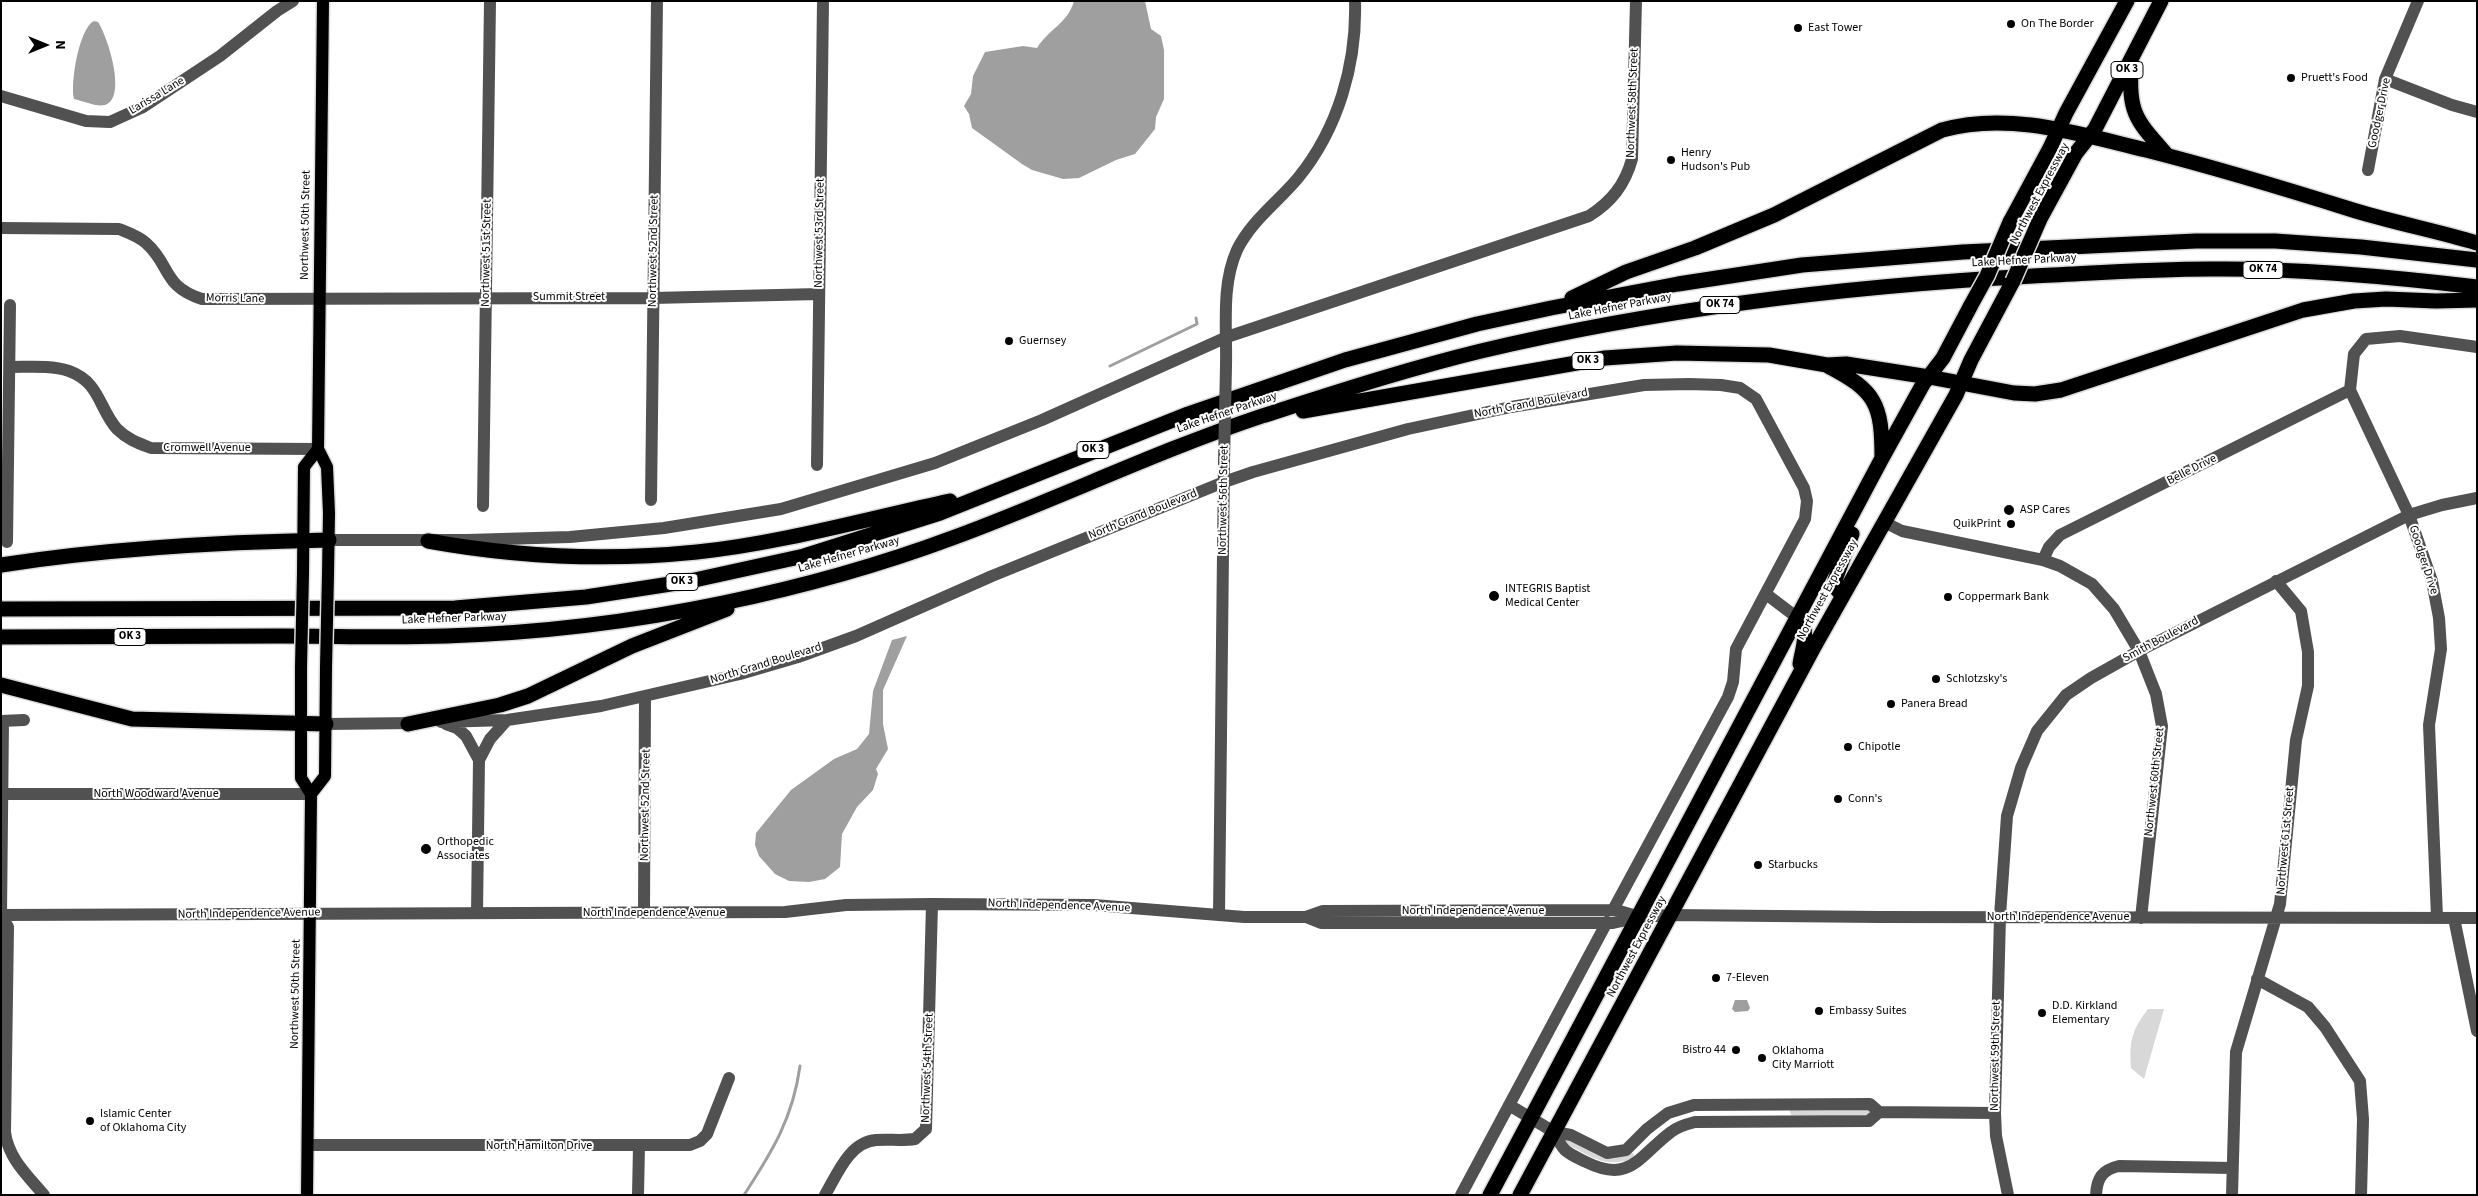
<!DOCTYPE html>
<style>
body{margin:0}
#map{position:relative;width:2478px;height:1196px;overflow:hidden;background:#fff;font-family:"Source Sans 3",sans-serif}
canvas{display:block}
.frame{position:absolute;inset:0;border:2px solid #000;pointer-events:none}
.north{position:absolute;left:20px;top:20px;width:50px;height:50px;-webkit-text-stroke:4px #fff;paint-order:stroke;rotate:90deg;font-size:14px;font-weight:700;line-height:20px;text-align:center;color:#000}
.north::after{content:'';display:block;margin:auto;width:18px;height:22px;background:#000;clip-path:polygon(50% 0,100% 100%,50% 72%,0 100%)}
</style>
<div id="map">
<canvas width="2478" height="1196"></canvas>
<div class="frame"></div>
<div class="north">N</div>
</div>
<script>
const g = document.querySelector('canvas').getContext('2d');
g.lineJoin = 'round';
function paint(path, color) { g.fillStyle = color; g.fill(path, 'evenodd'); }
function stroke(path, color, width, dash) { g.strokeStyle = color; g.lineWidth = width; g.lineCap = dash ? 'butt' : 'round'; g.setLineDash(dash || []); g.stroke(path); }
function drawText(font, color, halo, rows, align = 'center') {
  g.font = font + ' "Source Sans 3",sans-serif'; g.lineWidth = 4; g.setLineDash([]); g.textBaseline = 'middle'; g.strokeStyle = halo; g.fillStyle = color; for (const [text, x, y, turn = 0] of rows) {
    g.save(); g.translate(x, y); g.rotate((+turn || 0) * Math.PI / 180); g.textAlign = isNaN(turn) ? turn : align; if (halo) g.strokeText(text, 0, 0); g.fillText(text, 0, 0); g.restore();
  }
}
const green = new Path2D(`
 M2148,1009H2164L2144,1079L2131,1068C2129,1041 2132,1030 2148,1009Z
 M1789,1109L1869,1110V1114L1866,1115H1791Z
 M1563,1135L1624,1156L1633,1153L1636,1158C1604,1169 1592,1157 1565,1143Z`);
const water = new Path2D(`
 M1074,1H1145L1151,29L1161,36L1164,50V99L1156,117L1155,129L1135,154L1116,160L1079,178L1063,179L1032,170L1022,164L972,128L969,114L964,106L971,94L973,76L985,52L1023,46L1037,48C1049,29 1068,23 1074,1Z
 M94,21L98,22C107,35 128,98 105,105C96,107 83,101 74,99C70,84 79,28 94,21Z
 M907,636L883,690V724L888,749L876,769L878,774L873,790L857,807L842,834L840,867L825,879L809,882L789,881L775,874L759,856L755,845L756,833L791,790L834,759L857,749L869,734L873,691L892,640Z
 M1735,1000H1747L1750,1008L1748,1011L1735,1012L1732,1009Z`);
const stream = new Path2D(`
 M1110,366L1197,324L1196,318
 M744,1195C772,1152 793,1118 800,1066`);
const minor = new Path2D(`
 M2385,79L2452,105L2477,112
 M1,96L86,121L110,122L143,107L220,56L277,11L293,1
 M2368,170L2385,79L2418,1
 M1,228L119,229C129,233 138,236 146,243C171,265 162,286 202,299L653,298L819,294
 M1226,366C1227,329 1221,285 1237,250C1251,221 1278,202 1298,178C1338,129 1357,64 1355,1
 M11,367C29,367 51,365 69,371C100,382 99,409 117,429C127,439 138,443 151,448L318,449
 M817,465L823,1
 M651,500L657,1
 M483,506L490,1
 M1884,522L1902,531L2043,560L2060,566L2092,584L2114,609L2139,651L2156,694L2162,726L2141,918
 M329,540H467L570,537L664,528L781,509L935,463L1042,420L1227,337L1589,216C1611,202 1625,185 1632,159L1636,1
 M7,542L10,305
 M2043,560L2049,547L2060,535L2350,390
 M1766,594L1799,619
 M1,721L24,720
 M3,721L1,915L8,927L5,1132C8,1158 28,1176 44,1195
 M441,722L507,720L601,706L740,674L798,657L856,636L992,576L1224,482L1253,472L1408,429L1511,407L1644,385L1689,384L1721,385L1740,388L1756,399L1804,488L1807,501L1805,519L1736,649L1733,682L1728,697L1613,910
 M326,724L416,723
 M446,724L457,728L466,736L479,760L477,913
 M479,760L490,739L507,720
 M1,794H311
 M644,913L645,696
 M1,915L785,912L846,905L932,904L1094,905L1244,917H1306L1323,911L1616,910L1640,917
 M1219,915L1224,462
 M1306,917L1321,923H1613L1640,917L1671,915L1880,917L2477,918
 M2437,917L2429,725L2441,649L2439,618L2432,581L2409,515L2350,390L2354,354L2366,339L2400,336L2477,347
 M2454,918L2477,1031
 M2257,979L2308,1007L2325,1027L2360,1081L2363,1119L2361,1195
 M1509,1105L1554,1132L1571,1135L1607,1153L1626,1150L1647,1129L1668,1113L1694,1105L1870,1104L1879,1112
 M1554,1132C1564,1153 1566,1152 1586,1162C1630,1184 1639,1156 1671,1132C1677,1127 1687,1124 1695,1122L1869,1121L1879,1112L1995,1113
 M308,1145H690L700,1141L707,1134L729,1078
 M638,1195L639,1146
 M825,1195C837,1175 849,1142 876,1140C889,1139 902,1141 915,1139L926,1129L932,904
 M1461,1195L1607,922
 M2008,1195L1996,1136L1995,1113L2000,916L2007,816L2021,768L2037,731L2066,695L2091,678L2139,651L2409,515L2442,505L2477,498
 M2096,1195C2097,1178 2102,1170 2119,1166L2232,1168
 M2232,1195L2236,1052L2280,904L2296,740L2308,686V652L2301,611L2276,581`);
const major = new Path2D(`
 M323,1L318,449L327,467L329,513L328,574
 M303,573L304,467L318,449
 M301,667V778L311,794L307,1195
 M311,794L325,776L326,667`);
const highway = new Path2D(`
 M2131,64C2129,113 2134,118 2166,154
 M2040,219L2076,153L2095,129L2161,1
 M2010,222L2050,148L2066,113L2127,1
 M1572,298L1626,272L1695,248L1774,215L1942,130C2009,111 2079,134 2146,150C2217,168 2286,189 2356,211C2396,223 2437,231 2477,243
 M1828,366C1876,391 1882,404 1882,458
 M1303,411L1605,358L1677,353L1769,355L1827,365L1846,364L1929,377L2014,393L2035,394L2061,390L2303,310L2354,301L2386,299L2436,301L2477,300
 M428,541C516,557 608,561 697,552C782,543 866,519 950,501
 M1,565C110,548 219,542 329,540
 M1842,595L1835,587V580L1852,534
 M1,609L455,608L586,597L690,581L804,556L940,513L1188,414L1345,360L1477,324L1551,308L1678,284L1802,265L1963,252L2196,241H2275L2361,247L2477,260
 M1799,619C1810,631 1802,650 1800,664
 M1,637C94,637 187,636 281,636C336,636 391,638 446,636C539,633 632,622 723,603C801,587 880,565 955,537C1058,499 1157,451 1262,416C1334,393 1407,369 1481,351C1662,308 1847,286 2033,276C2097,273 2160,268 2224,269C2309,269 2393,277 2477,287
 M1,685L132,719L326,724
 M408,724L500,705L528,696L632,646L727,609
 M1490,1195L1881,460L1923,384L1943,358L1971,305
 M1520,1195L1814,647L1956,395L1971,360L2013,281`);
const minorBridge = new Path2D(`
 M1224,462L1226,366`);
const majorBridge = new Path2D(`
 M301,667L303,573
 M326,667L328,574`);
const highwayBridge = new Path2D(`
 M2013,281L2040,219
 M1971,305L1987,276L2010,222`);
const markers = [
 [2011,24,5,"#000"],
 [1798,28,5,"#000"],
 [2291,78,5,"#000"],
 [1671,160,5,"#000"],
 [1009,341,5,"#000"],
 [2009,510,6,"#000"],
 [2011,524,5,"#000"],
 [1494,596,6,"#000"],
 [1948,597,5,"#000"],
 [1936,679,5,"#000"],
 [1891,704,5,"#000"],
 [1848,747,5,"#000"],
 [1838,799,5,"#000"],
 [426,849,6,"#000"],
 [1758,865,5,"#000"],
 [1716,978,5,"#000"],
 [1819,1011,5,"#000"],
 [2042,1013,5,"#000"],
 [1736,1050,5,"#000"],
 [1762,1058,5,"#000"],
 [90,1121,5,"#000"]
];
const shields = [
 [2127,70,32],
 [2263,270,40],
 [1720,305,40],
 [1588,361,32],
 [1093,450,32],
 [682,582,32],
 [130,637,32]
];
const shieldNames = [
 ["OK 3",2127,70],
 ["OK 74",2263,270],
 ["OK 74",1720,305],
 ["OK 3",1588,361],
 ["OK 3",1093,450],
 ["OK 3",682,582],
 ["OK 3",130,637]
];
const poiNames = [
 ["On The Border",2021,24],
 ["East Tower",1808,28],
 ["Pruett's Food",2301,78],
 ["Henry",1681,153],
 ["Hudson's Pub",1681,167],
 ["Guernsey",1019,341],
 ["ASP Cares",2020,510],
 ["QuikPrint",2001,524,"right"],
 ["INTEGRIS Baptist",1505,589],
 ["Medical Center",1505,603],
 ["Coppermark Bank",1958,597],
 ["Schlotzsky's",1946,679],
 ["Panera Bread",1901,704],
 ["Chipotle",1858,747],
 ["Conn's",1848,799],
 ["Orthopedic",437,842],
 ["Associates",437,856],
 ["Starbucks",1768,865],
 ["7-Eleven",1726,978],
 ["D.D. Kirkland",2052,1006],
 ["Elementary",2052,1020],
 ["Embassy Suites",1829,1011],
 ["Bistro 44",1726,1050,"right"],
 ["Oklahoma",1772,1051],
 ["City Marriott",1772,1065],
 ["Islamic Center",100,1114],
 ["of Oklahoma City",100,1128]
];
const streetNames = [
 ["Larissa Lane",157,96,-31],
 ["Northwest 58th Street",1633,103,-88],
 ["Goodger Drive",2380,113,-78],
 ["Northwest Expressway",2040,194,-62],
 ["Northwest 50th Street",306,225,-89],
 ["Northwest 53rd Street",820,233,-89],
 ["Northwest 52nd Street",654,251,-89],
 ["Northwest 51st Street",487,253,-89],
 ["Lake Hefner Parkway",2024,261,-3],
 ["Summit Street",569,297],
 ["Morris Lane",235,299,1],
 ["Lake Hefner Parkway",1620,307,-11],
 ["North Grand Boulevard",1531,404,-11],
 ["Lake Hefner Parkway",1227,413,-19],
 ["Cromwell Avenue",207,448],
 ["Belle Drive",2192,470,-27],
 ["Northwest 56th Street",1224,500,-89],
 ["North Grand Boulevard",1143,515,-22],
 ["Lake Hefner Parkway",849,555,-16],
 ["Goodger Drive",2423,560,72],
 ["Northwest Expressway",1828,590,-61],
 ["Lake Hefner Parkway",454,619,-2],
 ["Smith Boulevard",2161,640,-28],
 ["North Grand Boulevard",766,664,-17],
 ["Northwest 60th Street",2155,782,-84],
 ["North Woodward Avenue",156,794],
 ["Northwest 52nd Street",646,805,-89],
 ["Northwest 61st Street",2286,841,-85],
 ["North Independence Avenue",1059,906,2],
 ["North Independence Avenue",1473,911],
 ["North Independence Avenue",654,913],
 ["North Independence Avenue",249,914,-1],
 ["North Independence Avenue",2058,917],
 ["Northwest Expressway",1637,947,-62],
 ["Northwest 50th Street",296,994,-89],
 ["Northwest 59th Street",1996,1056,-89],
 ["Northwest 54th Street",928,1068,-88],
 ["North Hamilton Drive",539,1146]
];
paint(green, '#d8d8d8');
paint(water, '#9f9f9f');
stroke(stream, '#9f9f9f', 3);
stroke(major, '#dbdbdb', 15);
stroke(highway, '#dbdbdb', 18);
stroke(minor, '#515151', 12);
stroke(major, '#000', 12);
stroke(highway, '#000', 15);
stroke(majorBridge, '#dbdbdb', 15, []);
stroke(highwayBridge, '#dbdbdb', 18, []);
stroke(minorBridge, '#515151', 12);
stroke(majorBridge, '#000', 12);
stroke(highwayBridge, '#000', 15);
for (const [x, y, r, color] of markers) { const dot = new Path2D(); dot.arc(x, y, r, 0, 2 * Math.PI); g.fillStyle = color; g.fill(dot); stroke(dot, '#fff', 2); }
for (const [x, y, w] of shields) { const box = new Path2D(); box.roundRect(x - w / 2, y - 8.5, w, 17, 4); g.fillStyle = '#fff'; g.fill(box); stroke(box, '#000', 1); }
drawText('bold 11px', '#000', null, shieldNames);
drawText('12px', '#000', '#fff', poiNames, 'left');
drawText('12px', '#000', '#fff', streetNames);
</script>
